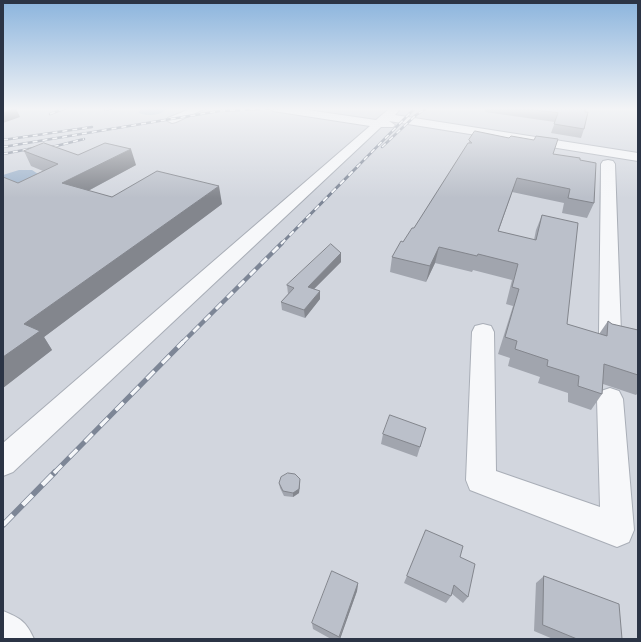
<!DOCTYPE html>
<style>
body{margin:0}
#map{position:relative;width:641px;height:642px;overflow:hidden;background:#e4e7ec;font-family:Barlow,sans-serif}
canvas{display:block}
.frame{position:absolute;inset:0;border:4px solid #2b3445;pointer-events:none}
</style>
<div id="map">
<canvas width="641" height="642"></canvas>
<div class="frame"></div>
</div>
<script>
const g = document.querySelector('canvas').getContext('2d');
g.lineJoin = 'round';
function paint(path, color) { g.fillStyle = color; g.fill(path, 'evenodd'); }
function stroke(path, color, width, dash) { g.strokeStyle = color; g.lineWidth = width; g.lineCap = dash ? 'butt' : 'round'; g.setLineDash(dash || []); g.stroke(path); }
const built = new Path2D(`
 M3,108H638V639H3Z`);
const water = new Path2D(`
 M145,108H165L166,109C161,116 147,116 139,113L140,110Z
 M19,170H32L38,174L34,180L3,187V175Z`);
const minor = new Path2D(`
 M192,108H206L176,122L172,123L166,120L168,118Z
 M268,108H294L376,120L390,108H401L395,115L638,153V161L389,121L395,125L393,127H381L13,472L3,476V443L370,126L273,111Z
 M608,160L613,161L615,164L621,333L618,339L610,341L602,339L599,333L601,164L603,161Z
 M483,324L491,326L494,332L496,471L600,507L597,399L601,391L610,388L619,391L623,399L634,530L629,542L617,547L470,490L466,480L472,332L475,326Z
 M3,611C20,618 26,621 34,639H3Z`);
const railFar4 = new Path2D(`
 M105,110L113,108
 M50,114L66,108
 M3,140L92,127
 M3,147L219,111L284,108
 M382,147L416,115L427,108
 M44,149L84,139
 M3,154L34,148
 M357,167L415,108`);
const railFar3 = new Path2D(`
 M281,244L358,166`);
const railFar2 = new Path2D(`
 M182,343L282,243`);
const railFar1 = new Path2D(`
 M54,473L183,342`);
const rail = new Path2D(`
 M3,525L55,472`);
const wall = new Path2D(`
 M486,108H585L584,129L581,138L551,133L555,122L485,112Z
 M469,140L553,154L580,160L594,203L587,218L562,213L564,203L512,192L498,231L534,240L536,230L542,215L567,324L599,334L608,321L612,324L638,330V393L636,395L603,384L602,394L591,410L568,402V393L538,383L540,377L508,366L510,358L498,354L513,306L506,304L512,280L473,270L472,272L435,263L426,282L390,272L392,257L414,228L469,143Z
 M24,151L78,155L136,165L88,191L112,197L222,204L44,337L52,350L3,388L18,183L43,171L31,166Z
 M341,253V262L314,289L320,299L305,318L282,310L281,302L288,294L287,285Z
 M426,428L417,457L381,444L383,434Z
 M300,479V483L299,493L293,497L284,496L280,488L279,483Z
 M426,530L460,557L468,597L463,603L451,593V596L446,603L404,583Z
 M544,576L622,639H553L534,631L536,583Z
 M358,583L357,591L340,639H331L313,629L312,623Z`);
const shadedWall = new Path2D(`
 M16,108L20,117L3,123V113Z
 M131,149L136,165L69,201L62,183Z
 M517,178L512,192L493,247L498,231Z
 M219,186L222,204L44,337L52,350L3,388V357L24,324Z
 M439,247L435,263L426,282L430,266Z
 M341,253V262L308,295V287Z
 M320,291V299L305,318L304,310Z
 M300,479V483L299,493L293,497V493Z
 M358,583L357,591L340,639H339Z`);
const building = new Path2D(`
 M3,108H16L3,113Z
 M515,108H585V112H588L584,129L554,124L558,113Z
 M475,131L509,138L511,136L534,140L536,136L558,139L553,154L580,158V160L596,163L594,203L568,198L570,189L517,178L498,231L536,240L542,215L578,223L567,324L607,336L608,321L612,324L638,330V375L604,364L602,394L578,386L579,376L547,366L548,360L515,349L517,341L505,337L519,289L512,287L518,264L478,254L477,256L439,247L430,266L392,257L401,241L403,242L412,228H414L468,143H472L469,140Z
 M44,143L78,155L105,143L131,149L62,183L112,197L157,171L219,186L24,324L40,331L3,357V177L18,183L58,164L24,151Z
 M331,244L341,253L308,287L320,291L304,310L281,302L294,288L287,285Z
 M390,415L426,428L420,447L383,434Z
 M288,473L295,474L300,479L299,489L293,493L283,491L279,483L281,477Z
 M426,530L463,546L460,557L475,564L468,597L454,585L451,596L407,576Z
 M332,571L358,583L339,637L312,623Z
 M544,576L619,604L622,639H577L543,625Z`);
paint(built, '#d2d6de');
paint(water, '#9fb4cc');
stroke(minor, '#a9aeb7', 2);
paint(minor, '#f7f8fa');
stroke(railFar4, '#7d8696', 2.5);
stroke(railFar3, '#7d8696', 3);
stroke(railFar2, '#7d8696', 4.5);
stroke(railFar1, '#7d8696', 5);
stroke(rail, '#7d8696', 6);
stroke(railFar4, '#f4f6f9', 1.5, [5]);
stroke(railFar3, '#f4f6f9', 2, [6]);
stroke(railFar2, '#f4f6f9', 3, [8]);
stroke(railFar1, '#f4f6f9', 3.5, [11]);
stroke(rail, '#f4f6f9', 4.5, [14]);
paint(wall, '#a1a5ae');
paint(shadedWall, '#83868d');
paint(building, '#bbc0ca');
stroke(building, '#83868d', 1);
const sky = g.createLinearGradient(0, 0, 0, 198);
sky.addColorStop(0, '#8bb4dd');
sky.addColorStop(0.55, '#f3f4f6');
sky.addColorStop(1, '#f3f4f600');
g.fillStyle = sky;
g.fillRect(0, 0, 641, 198);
</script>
